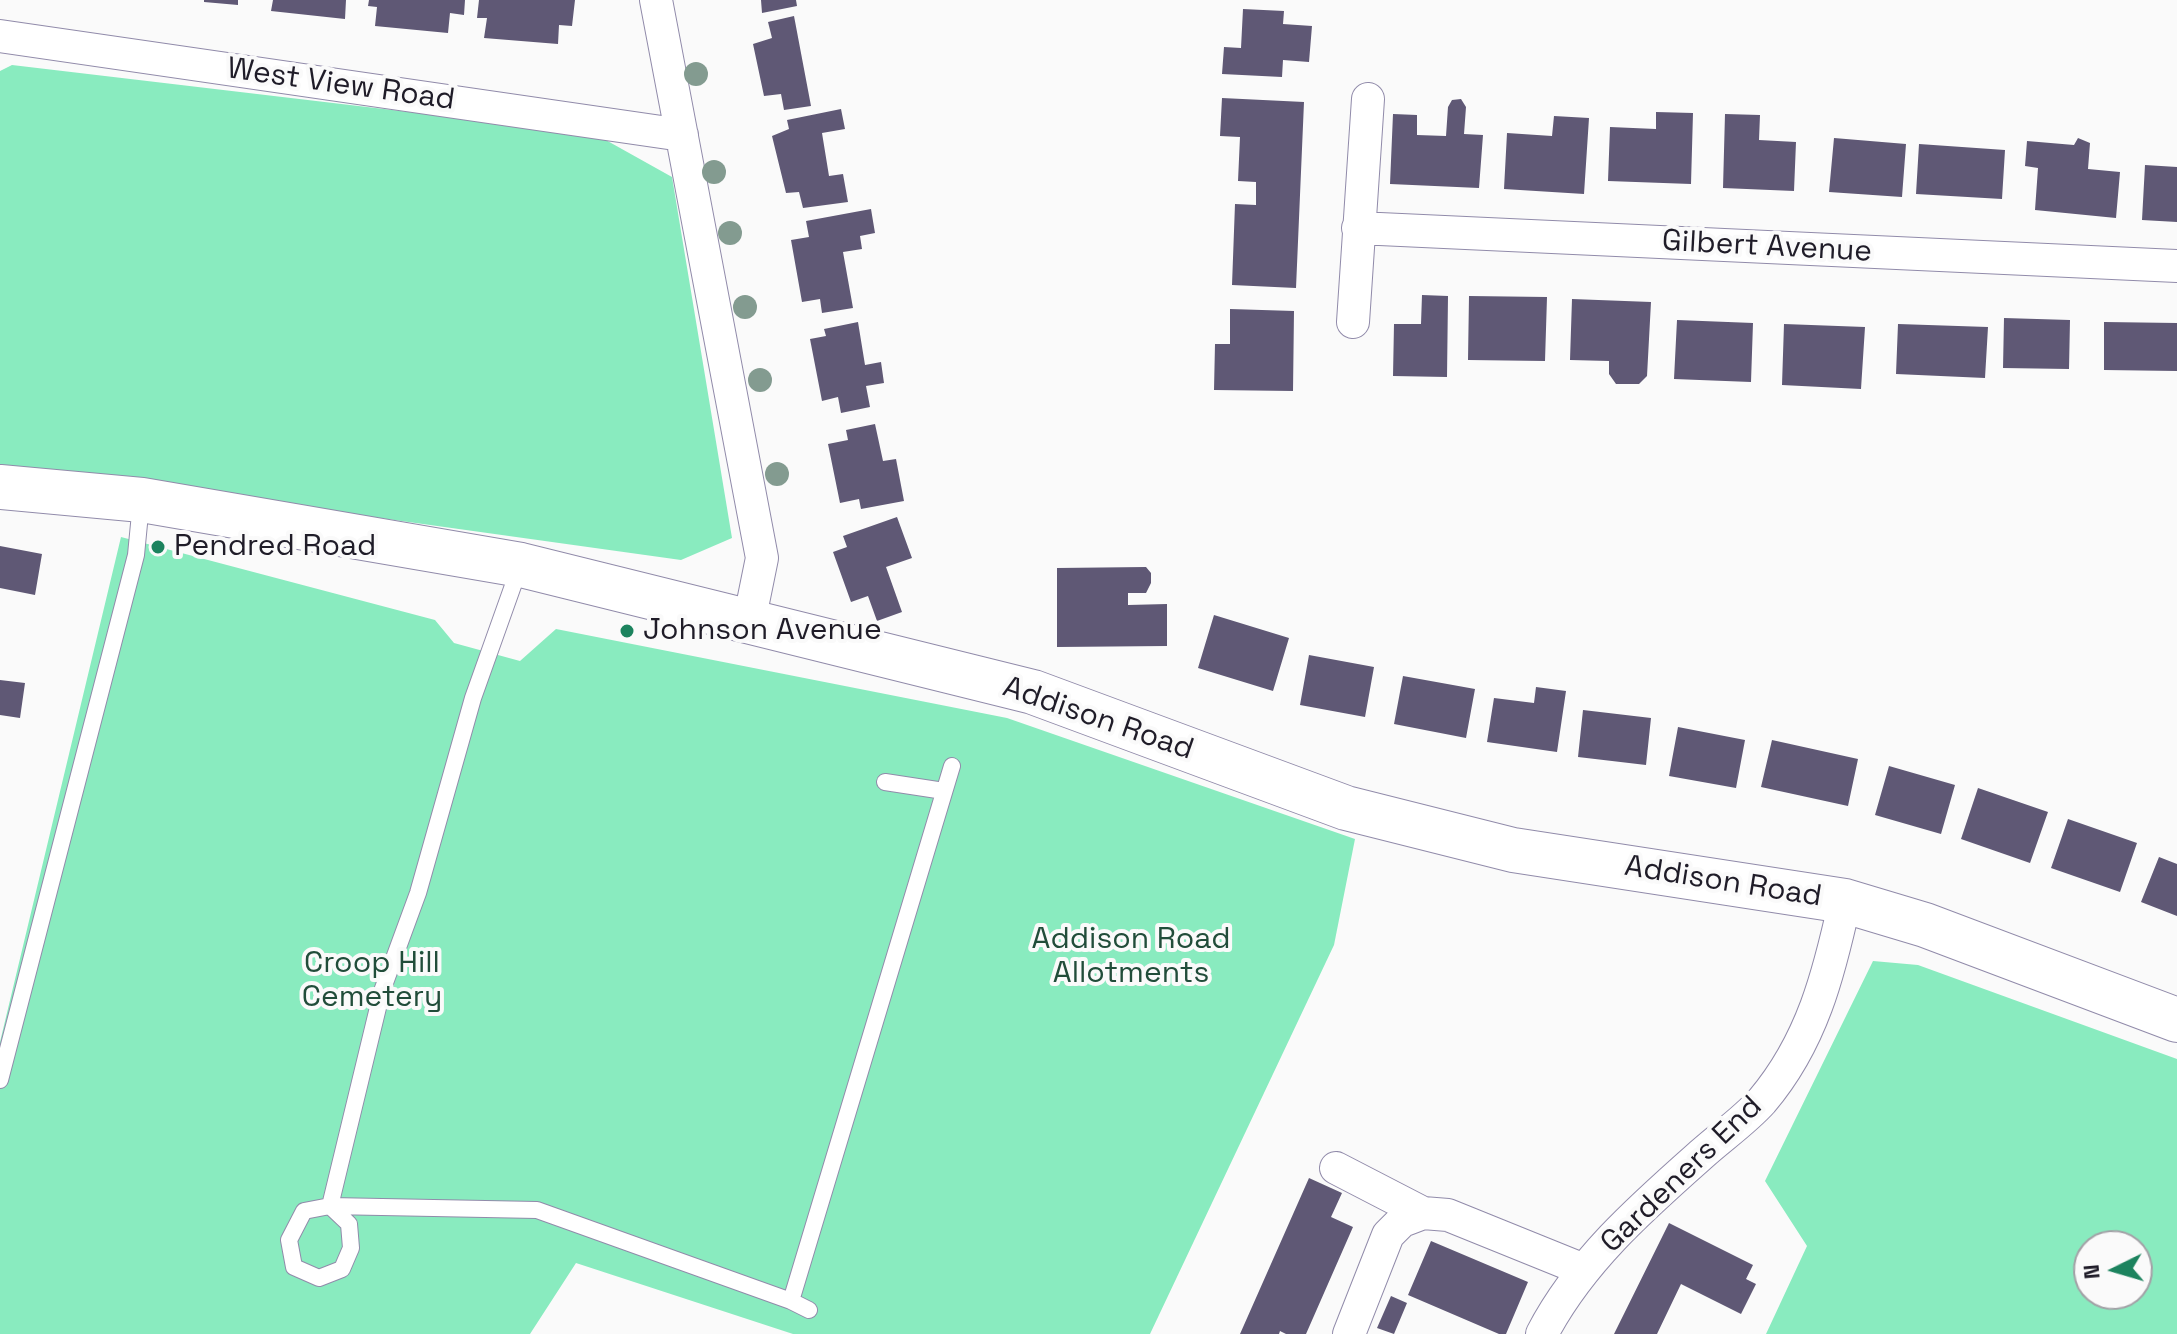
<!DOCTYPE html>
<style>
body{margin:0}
#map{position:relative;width:2177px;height:1334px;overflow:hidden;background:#fafafa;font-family:"Space Grotesk",sans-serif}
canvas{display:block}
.north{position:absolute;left:2073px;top:1230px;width:80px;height:80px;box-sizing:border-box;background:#fafafa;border:2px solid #a2a1a6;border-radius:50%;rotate:265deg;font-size:22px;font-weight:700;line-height:32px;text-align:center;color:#1f1c28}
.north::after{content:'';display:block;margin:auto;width:28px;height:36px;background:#1c835e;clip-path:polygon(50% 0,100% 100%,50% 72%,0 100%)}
</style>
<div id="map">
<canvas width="2177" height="1334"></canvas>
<div class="north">N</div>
</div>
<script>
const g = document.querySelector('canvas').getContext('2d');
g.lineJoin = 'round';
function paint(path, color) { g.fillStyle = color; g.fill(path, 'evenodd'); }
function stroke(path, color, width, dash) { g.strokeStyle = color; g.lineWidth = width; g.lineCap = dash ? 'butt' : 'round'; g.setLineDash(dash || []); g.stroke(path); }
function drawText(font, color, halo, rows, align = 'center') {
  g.font = font + ' "Space Grotesk",sans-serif'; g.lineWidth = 8; g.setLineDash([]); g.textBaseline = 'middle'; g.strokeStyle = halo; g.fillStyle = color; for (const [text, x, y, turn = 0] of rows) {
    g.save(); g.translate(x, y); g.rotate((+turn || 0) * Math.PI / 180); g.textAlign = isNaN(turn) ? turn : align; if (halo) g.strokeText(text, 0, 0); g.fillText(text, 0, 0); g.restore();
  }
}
const green = new Path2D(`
 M12,65L595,134L672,177L732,538L681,560L0,465V71Z
 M121,537L435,620L454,643L520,661L556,629L1007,718L1355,839L1334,945L1150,1334H793L576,1263L530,1334H0V1042Z
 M1873,961L1918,965L2177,1059V1334H1766L1807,1246L1765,1181ZM2089,1246H2137V1294H2089Z`);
const building = new Path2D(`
 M204,0H238V5L204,2Z
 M273,0H346L345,19L271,11Z
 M369,0H465L464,15L450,13L448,33L375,26L377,7L368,6Z
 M479,0H575L572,26L559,25L558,44L484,38L487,18H477Z
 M761,0H796L797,6L762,13Z
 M1243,9L1284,11L1283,24L1312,26L1309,62L1283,60L1282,77L1222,74L1224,47L1241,48Z
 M794,16L811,106L784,110L781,94L764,96L753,44L772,38L768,22Z
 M1222,98L1304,102L1296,288L1232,285L1235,204L1256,205V182L1238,181L1240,137L1220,136Z
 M1461,99L1466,107L1464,134L1483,135L1479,188L1390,184L1393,114L1417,115V135L1446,136L1448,107L1452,100Z
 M841,109L845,129L822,133L829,176L843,174L848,202L803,208L799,192L786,193L772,136L789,129L787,120Z
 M1656,112L1693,113L1691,184L1608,181L1610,127L1656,129Z
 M1725,114L1760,115L1759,140L1796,142L1794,191L1723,188Z
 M1554,116L1589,118L1584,194L1504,189L1507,133L1552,136Z
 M1834,138L1906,144L1902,197L1829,192Z
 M2078,138L2090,143L2088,169L2120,172L2116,218L2035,210L2038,168L2025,166L2027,141L2074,145Z
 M1919,144L2005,150L2002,199L1916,194Z
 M2145,165L2177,167V222L2142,220Z
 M871,209L875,233L860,236L862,249L843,252L853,308L822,313L820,299L802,302L791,240L809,237L806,221Z
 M1422,295L1448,296L1447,377L1393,376L1394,324H1421Z
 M1469,296L1547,297L1545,361L1468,360Z
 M1572,299L1651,302L1647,376L1639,384H1616L1609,374V361L1570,360Z
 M1230,309L1294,311L1293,391L1214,390L1215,344H1230Z
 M2004,318L2070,320L2069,369L2003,368Z
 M1677,320L1753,323L1751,382L1674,379Z
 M858,322L865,365L881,362L884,383L866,386L870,407L841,413L838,397L822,401L810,339L826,336L824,329Z
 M2104,322L2177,323V371L2104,370Z
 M1784,324L1865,327L1861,389L1782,385Z
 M1898,324L1988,327L1985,378L1896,374Z
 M875,424L883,461L896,459L904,501L861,509L859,499L840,503L828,444L848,440L846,430Z
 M897,517L912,558L886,567L902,612L877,621L868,596L851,602L833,552L847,547L843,536Z
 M0,546L42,554L35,595L0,588Z
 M1146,567L1151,573V583L1146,593H1128V605L1167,604V646L1057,647V568Z
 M1214,615L1289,638L1273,691L1198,668Z
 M1309,655L1374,667L1365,717L1300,705Z
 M1403,676L1475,689L1466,738L1394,724Z
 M0,680L25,683L20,718L0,715Z
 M1536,687L1566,691L1557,752L1487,742L1494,698L1534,703Z
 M1583,710L1651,718L1646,765L1578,757Z
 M1678,727L1745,740L1736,788L1669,776Z
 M1772,740L1858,759L1848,806L1761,787Z
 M1889,766L1955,785L1941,834L1875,815Z
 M1978,788L2048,812L2030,863L1961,839Z
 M2068,819L2137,843L2120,892L2051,868Z
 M2159,857L2177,864V916L2141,902Z
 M1309,1178L1342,1193L1331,1217L1353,1227L1306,1334H1286L1280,1331L1279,1334H1240Z
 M1669,1223L1753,1265L1746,1279L1756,1284L1741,1314L1681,1284L1657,1334H1614Z
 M1431,1241L1528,1282L1506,1334H1499L1408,1295Z
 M1391,1296L1407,1303L1394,1334L1377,1328Z`);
const lane = new Path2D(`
 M885,782L944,791
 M0,1080L136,555L141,503
 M330,1206L349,1224L351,1248L342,1269L319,1278L294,1267L289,1240L304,1211L330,1206L537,1210L791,1301L952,766
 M330,1206L382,991L418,893L473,698L520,566
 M791,1301L809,1310`);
const street = new Path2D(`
 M656,0L762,558L749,622
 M0,36L682,135
 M1358,228L2177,266
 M1353,322L1368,99
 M1336,1168L1423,1213
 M1349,1334L1388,1235L1402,1221L1423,1213L1448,1215L1584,1270
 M1542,1334C1580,1261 1642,1207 1703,1153C1722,1136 1745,1120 1762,1101C1812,1042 1829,974 1845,901`);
const secondary = new Path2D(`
 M0,487L142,500L521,565L1033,692L1346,808L1513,850L1845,901L1925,925L2177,1020`);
const trees = [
 [696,74],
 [714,172],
 [730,233],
 [745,307],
 [760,380],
 [777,474]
];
const markers = [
 [158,547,8,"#1c835e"],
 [627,631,8,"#1c835e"]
];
const streetNames = [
 ["West View Road",341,85,8],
 ["Gilbert Avenue",1767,247,3],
 ["Addison Road",1098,719,19],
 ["Addison Road",1723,882,9],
 ["Gardeners End",1682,1175,-44]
];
const poiNames = [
 ["Pendred Road",174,547],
 ["Johnson Avenue",643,631]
];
const parkNames = [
 ["Addison Road",1131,940],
 ["Allotments",1131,974],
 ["Croop Hill",372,964],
 ["Cemetery",372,998]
];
paint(green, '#89ebbf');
paint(building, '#5f5875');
stroke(lane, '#918baa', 18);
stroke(street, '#918baa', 34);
stroke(secondary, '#918baa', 46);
stroke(lane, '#fff', 16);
stroke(street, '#fff', 32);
stroke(secondary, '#fff', 44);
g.fillStyle = '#839b90';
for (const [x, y] of trees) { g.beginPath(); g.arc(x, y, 12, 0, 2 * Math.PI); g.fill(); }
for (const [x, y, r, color] of markers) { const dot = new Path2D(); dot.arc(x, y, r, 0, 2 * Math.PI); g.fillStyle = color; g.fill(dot); stroke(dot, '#fafafa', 3); }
drawText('30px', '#1f1c28', '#fafafa', streetNames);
drawText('30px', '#1f1c28', '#fafafa', poiNames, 'left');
drawText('30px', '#214d3a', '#fafafa', parkNames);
</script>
